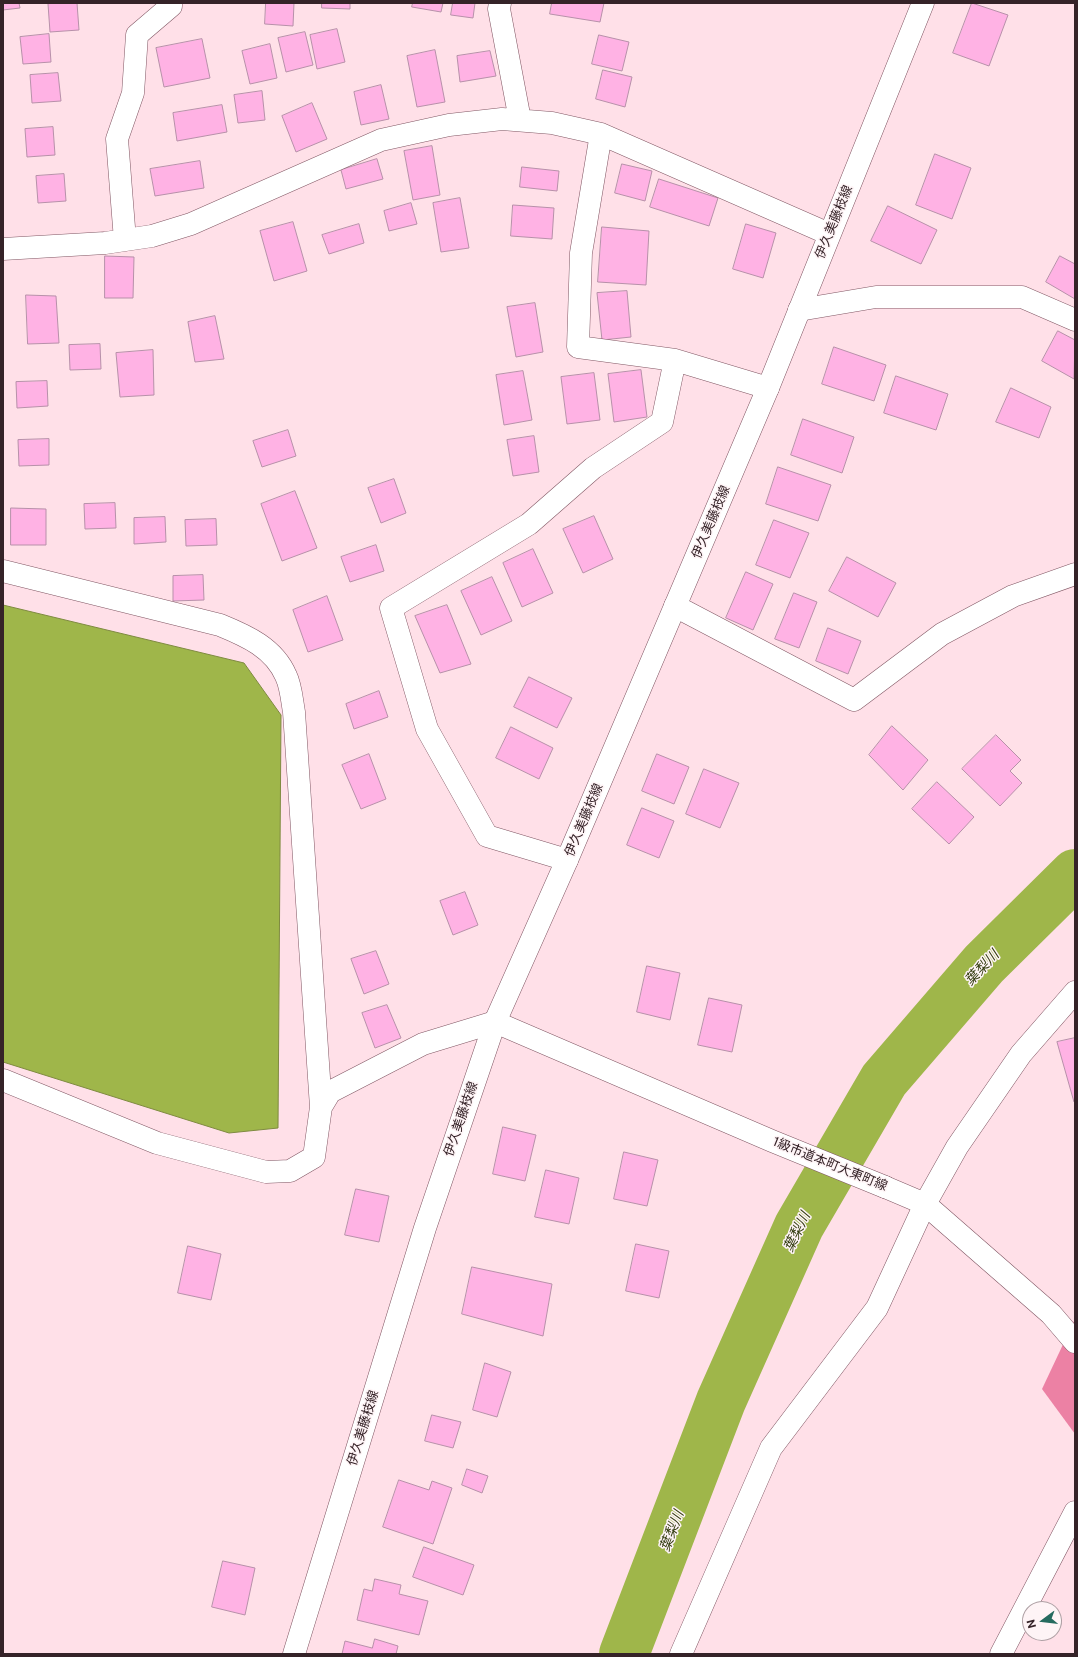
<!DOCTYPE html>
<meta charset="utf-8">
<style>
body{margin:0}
#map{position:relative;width:1078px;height:1657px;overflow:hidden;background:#ffe0e8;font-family:"Public Sans",sans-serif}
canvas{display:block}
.frame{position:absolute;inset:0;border:4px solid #352328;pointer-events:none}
.north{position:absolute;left:1022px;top:1601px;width:40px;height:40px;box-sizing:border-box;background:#fef4f6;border:1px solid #aea0a4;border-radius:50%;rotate:255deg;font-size:11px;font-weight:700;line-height:16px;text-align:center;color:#352328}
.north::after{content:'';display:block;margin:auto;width:14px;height:18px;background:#256b5f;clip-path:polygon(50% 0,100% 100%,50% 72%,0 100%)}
</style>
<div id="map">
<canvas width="1078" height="1657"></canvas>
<div class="frame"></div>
<div class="north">N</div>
</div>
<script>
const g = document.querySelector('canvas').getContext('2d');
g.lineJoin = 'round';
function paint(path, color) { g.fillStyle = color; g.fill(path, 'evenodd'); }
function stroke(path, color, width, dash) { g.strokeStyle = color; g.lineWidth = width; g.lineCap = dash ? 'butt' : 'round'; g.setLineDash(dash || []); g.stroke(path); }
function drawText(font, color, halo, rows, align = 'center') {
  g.font = font + ' "Public Sans","Noto Sans JP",sans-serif'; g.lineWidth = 3; g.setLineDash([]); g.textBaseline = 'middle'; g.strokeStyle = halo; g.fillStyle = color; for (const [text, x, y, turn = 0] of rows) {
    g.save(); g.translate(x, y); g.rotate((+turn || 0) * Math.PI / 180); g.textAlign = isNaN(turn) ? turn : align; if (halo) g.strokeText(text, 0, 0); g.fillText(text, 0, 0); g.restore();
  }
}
const forest = new Path2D(`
 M1075,1319V1434L1042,1389Z`);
const water = new Path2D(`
 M3,605L244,663L281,715L278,1128L229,1133L3,1062Z`);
const river = new Path2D(`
 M624,1654L721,1401L799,1226L884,1080L984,964L1075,874`);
const building = new Path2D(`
 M3,3H19L20,8L3,10Z
 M77,3L79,30L50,32L48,4Z
 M266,3H294L293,26L265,24Z
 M322,3H350V9L322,8Z
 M413,3H443L441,12L412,7Z
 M453,3H475L473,18L451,15Z
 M552,3H604L600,22L550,14Z
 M972,3L1008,15L989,66L953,53Z
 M337,29L345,62L317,69L310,35Z
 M305,32L313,65L286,72L278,38Z
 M49,34L51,62L23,64L20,37Z
 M599,35L629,42L622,71L592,64Z
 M202,39L210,78L164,87L156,48Z
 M270,44L277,78L250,84L242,51Z
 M435,50L445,102L417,107L407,56Z
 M490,51L496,76L460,82L457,56Z
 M603,70L632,77L625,107L596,99Z
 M58,73L61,101L32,103L30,75Z
 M381,85L389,119L361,125L354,92Z
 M262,91L265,120L238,123L234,95Z
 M312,103L327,139L296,152L282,116Z
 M222,105L227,132L177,141L173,113Z
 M53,127L55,155L27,157L25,129Z
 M432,146L440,195L413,200L404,151Z
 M935,154L971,168L952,219L916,205Z
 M377,159L383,179L346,189L341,170Z
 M200,161L204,188L155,196L150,169Z
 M622,164L652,171L645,201L615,193Z
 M522,167L559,171L557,191L520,187Z
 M64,174L66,201L38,203L36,176Z
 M659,179L718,198L709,226L650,207Z
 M460,198L469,248L441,252L433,203Z
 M411,203L417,224L389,231L384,211Z
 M513,205L554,208L552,239L511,236Z
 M888,206L937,230L921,264L871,241Z
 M293,222L307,271L274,281L260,231Z
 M359,224L364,243L329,254L322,235Z
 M746,224L776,233L763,278L733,269Z
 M602,227L649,231L646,285L598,282Z
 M105,256L134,257L133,298H105Z
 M1060,256L1075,264V299L1046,282Z
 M627,291L631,337L602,340L597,293Z
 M26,295L56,296L59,343L28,344Z
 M535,303L543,352L516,357L507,307Z
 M215,316L224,359L195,362L188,322Z
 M1058,331L1075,340L1074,379L1042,361Z
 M100,344L101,369L70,370L69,345Z
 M834,347L886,365L874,401L822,384Z
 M153,350L154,395L120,397L116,353Z
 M641,370L647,417L614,422L608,374Z
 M523,371L532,420L504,425L496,375Z
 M594,373L600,420L567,424L561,377Z
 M896,376L948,394L936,430L884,413Z
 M47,381L48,406L17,408L16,382Z
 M1011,388L1051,407L1039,438L996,422Z
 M803,419L854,437L842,473L791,455Z
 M288,430L296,456L262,467L253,441Z
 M534,436L539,472L513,476L507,440Z
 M49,439V465L19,466L18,440Z
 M778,467L831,485L818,521L766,504Z
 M394,479L406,513L381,523L368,488Z
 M295,491L317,548L282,561L261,504Z
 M115,503L116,528L85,529L84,504Z
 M11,508L46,509V545H11Z
 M594,516L613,559L583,573L563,529Z
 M165,517L166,542L134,544V518Z
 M216,519L217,545L186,546L185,520Z
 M774,520L809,533L790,578L756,565Z
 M376,545L384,571L350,582L341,557Z
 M533,549L553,593L522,607L503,563Z
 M847,557L896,583L878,617L829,591Z
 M746,572L773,584L753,630L726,618Z
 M203,575L204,600L173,601V576Z
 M492,577L512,621L481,635L461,591Z
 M794,593L817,602L799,648L775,639Z
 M327,596L343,640L308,652L293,610Z
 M447,605L471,664L440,673L415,616Z
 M828,628L861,641L848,674L816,661Z
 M529,677L572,698L557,728L514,707Z
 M379,691L388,717L354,729L346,704Z
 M892,726L928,760L903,790L869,755Z
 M511,727L553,748L539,779L496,758Z
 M996,735L1021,760L1010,771L1022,783L1000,806L962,769Z
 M369,754L386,799L361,809L342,765Z
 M657,754L689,767L674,804L642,791Z
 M704,769L739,783L720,828L686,814Z
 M937,782L974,817L949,844L912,809Z
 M642,808L674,821L659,858L627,845Z
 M465,892L478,925L453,935L440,901Z
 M376,951L389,984L364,994L351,959Z
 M647,966L680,973L670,1020L637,1012Z
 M709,998L742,1005L732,1052L698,1045Z
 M387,1005L401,1038L375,1048L362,1013Z
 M1075,1038V1102H1074L1057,1042Z
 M503,1127L536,1135L525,1181L493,1174Z
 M624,1152L658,1160L647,1206L614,1199Z
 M546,1170L579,1178L569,1224L535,1217Z
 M356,1189L389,1196L379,1242L345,1235Z
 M636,1244L669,1251L659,1298L626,1291Z
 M188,1246L221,1254L211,1300L178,1293Z
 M472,1267L552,1284L543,1336L462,1314Z
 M485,1363L511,1372L497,1417L473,1410Z
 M432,1415L461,1422L453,1448L425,1441Z
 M467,1469L488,1476L482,1493L462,1485Z
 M399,1480L429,1490L432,1481L452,1488L433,1544L383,1527Z
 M424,1547L474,1565L463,1595L413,1577Z
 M223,1561L255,1568L245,1615L212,1607Z
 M375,1579L401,1585L399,1594L428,1601L419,1635L357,1620L364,1589L372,1591Z
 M375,1639L398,1646L396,1654H342L345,1641L372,1648Z`);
const street = new Path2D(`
 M500,3L499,9L520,120
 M601,134L581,253L578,347L675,360L768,388
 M125,240L117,139L133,93L137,35L171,6V3
 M3,249L105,243L152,236L191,224L381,140L449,125L502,119L552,123L601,134L829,234
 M799,310L876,297H1022L1075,320
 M3,571L220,625C247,636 274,648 286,676C291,686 292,701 294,712L321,1107
 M675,606L854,700L942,634L1013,596L1075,574
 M567,860L487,836L427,729L391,608L529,524L593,468L662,422L675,360
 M3,1080L157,1143L266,1172L290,1171L314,1157L321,1107L330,1092L423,1044L495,1022L772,1141L885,1187
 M681,1654L771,1448L877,1308L925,1204L1051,1314L1075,1342
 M1001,1654L1075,1512`);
const secondary = new Path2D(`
 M885,1187L925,1204L957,1147L1021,1054L1075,992
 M294,1654L425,1228L495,1022L567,860L768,388L923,3`);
const streetNames = [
 ["伊久美藤枝線",834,222,-68],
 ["伊久美藤枝線",711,522,-67],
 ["伊久美藤枝線",584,820,-67],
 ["伊久美藤枝線",461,1119,-71],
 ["1級市道本町大東町線",830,1164,22],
 ["伊久美藤枝線",363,1428,-73]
];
const waterNames = [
 ["葉梨川",982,968,-47],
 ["葉梨川",797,1232,-64],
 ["葉梨川",672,1531,-69]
];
paint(forest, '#ec81a4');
paint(water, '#9fb64a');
stroke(water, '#7f8a40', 1);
stroke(river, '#9fb64a', 50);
paint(building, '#ffb2e4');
stroke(building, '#b790a9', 1);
stroke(street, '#815764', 23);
stroke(secondary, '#815764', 23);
stroke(street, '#fff', 22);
stroke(secondary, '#fff', 22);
drawText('13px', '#352328', '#fef4f6', streetNames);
drawText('italic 14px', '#343d11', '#fef4f6', waterNames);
</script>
